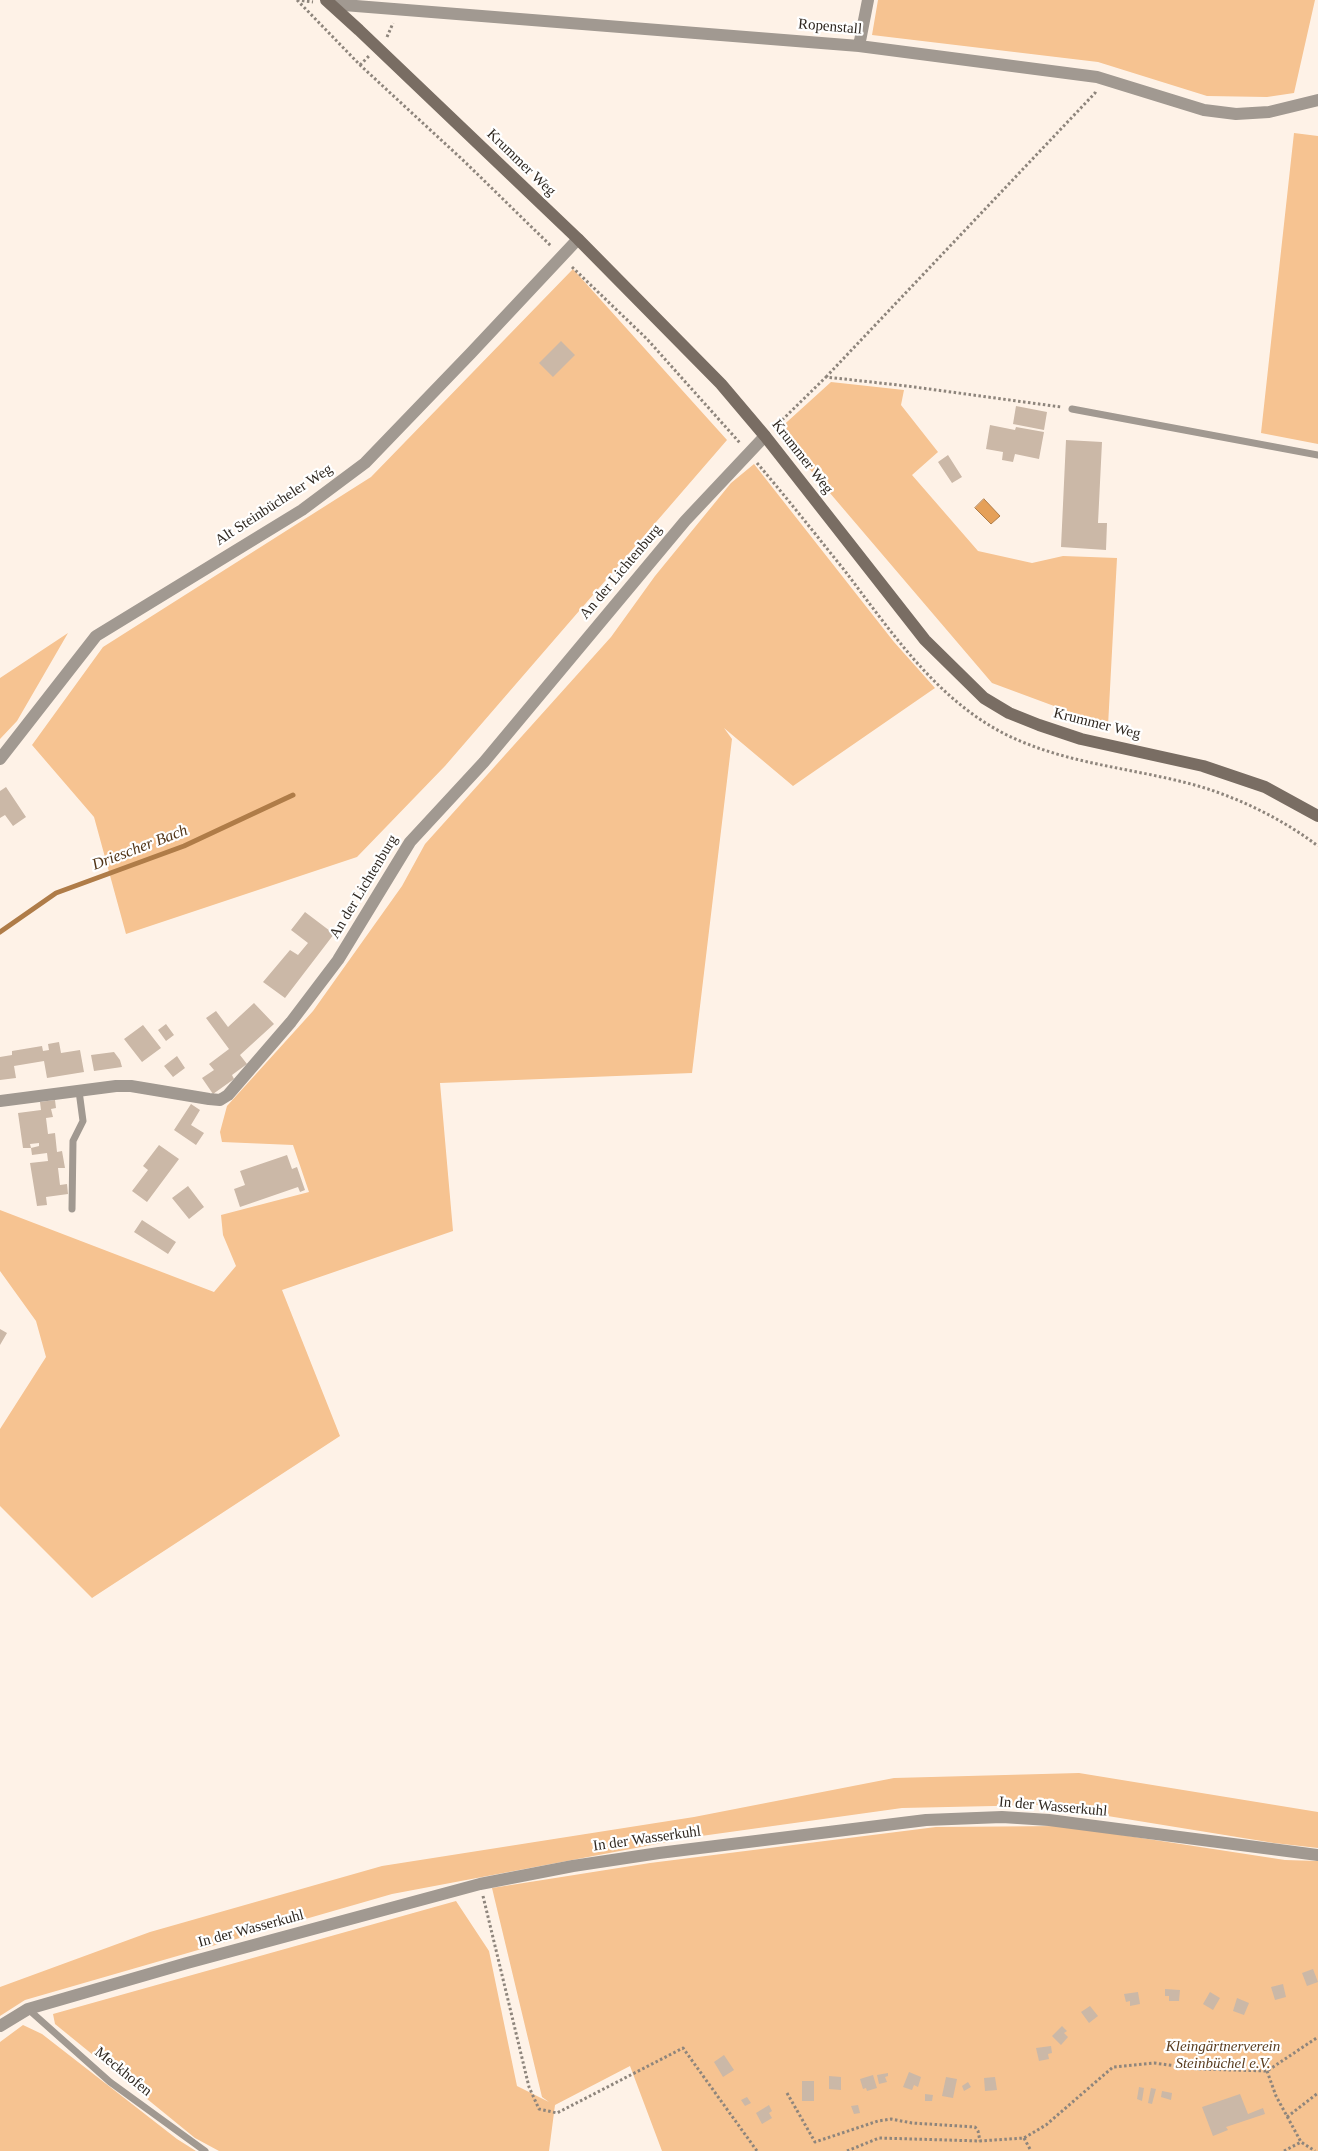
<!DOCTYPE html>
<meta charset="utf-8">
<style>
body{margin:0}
canvas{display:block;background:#fef2e7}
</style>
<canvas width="1318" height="2151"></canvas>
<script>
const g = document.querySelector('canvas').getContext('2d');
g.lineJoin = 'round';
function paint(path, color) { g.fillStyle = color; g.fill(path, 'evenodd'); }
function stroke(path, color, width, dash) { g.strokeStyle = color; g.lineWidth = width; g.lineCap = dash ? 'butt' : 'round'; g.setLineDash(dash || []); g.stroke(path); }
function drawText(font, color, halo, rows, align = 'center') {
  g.font = font + ' "Times New Roman",serif'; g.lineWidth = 4.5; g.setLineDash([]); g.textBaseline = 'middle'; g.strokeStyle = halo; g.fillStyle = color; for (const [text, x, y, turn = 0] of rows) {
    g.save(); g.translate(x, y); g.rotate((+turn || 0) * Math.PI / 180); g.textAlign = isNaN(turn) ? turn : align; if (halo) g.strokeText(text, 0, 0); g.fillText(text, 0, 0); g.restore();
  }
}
const green = new Path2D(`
 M878,0H1315L1294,93L1267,97L1207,96L1098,62L872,35Z
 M1294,133L1318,136V444L1261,433Z
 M573,269L727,440L445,766L357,857L126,934L94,817L32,745L103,647L371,477Z
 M831,382L904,390L901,405L938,452L912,475L978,551L1032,563L1063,556L1117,558L1108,726L992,683L777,431Z
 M754,464L894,642L935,688L793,786L724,728L732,739L692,1073L440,1083L453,1231L282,1290L340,1436L92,1598L0,1506V1429L46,1357L36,1321L0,1271V1210L214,1292L236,1266L223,1235L221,1215L309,1192L293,1145L222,1142L220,1132L227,1106L313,1011L402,886L425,844L611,637L655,576L731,483Z
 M68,633L17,721L0,739V678Z
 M1079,1773L1318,1812V1848L1274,1843L1040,1805L902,1808L694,1837L392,1894L25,2000L0,2016V1987L150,1932L382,1866L694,1817L894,1778Z
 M1063,1826L1285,1860L1318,1861V2151H662L630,2066L555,2105L549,2151H219L195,2138L55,2024L53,2014L456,1901L489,1951L517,2086L549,2102L542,2097L492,1888L650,1863L936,1827Z
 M23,2025L42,2034L177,2139L196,2151H0V2042Z`);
const water = new Path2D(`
 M984,499L1000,516L991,524L975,508Z`);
const stream = new Path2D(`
 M0,932L56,893L184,846L293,795`);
const building = new Path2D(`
 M561,341L575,355L553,377L539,363Z
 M1016,406L1047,412L1044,430L1013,424Z
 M990,425L1015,430L1016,427L1044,432L1039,459L1015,454L1013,462L1002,460L1003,452L986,449Z
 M1066,440L1102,442L1098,523H1107L1106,550L1061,547Z
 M948,455L962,477L952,483L938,462Z
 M6,787L26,817L13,826L5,815L0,818V791Z
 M305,912L334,934L285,998L263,982L290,950L298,955L308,943L291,930Z
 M254,1003L274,1024L240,1055L247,1064L232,1075L234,1079L213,1094L202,1078L214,1070L209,1064L229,1049L206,1018L216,1011L228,1027Z
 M166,1024L174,1035L166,1041L158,1030Z
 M143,1025L161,1048L142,1062L124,1039Z
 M59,1042L61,1053L80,1050L84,1072L47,1078L44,1061L14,1066L16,1078L0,1080V1057L12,1055V1051L42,1046L43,1051L49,1050L48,1044Z
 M114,1052L120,1060L122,1067L94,1071L91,1055Z
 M177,1056L185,1068L173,1077L164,1066Z
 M55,1100L56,1108L51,1109L53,1117L46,1118L48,1134L55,1133L57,1152L62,1151L65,1168H58L60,1185L67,1184L68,1194L46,1197L47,1205L37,1206L30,1163L48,1161L47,1153L32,1155L31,1148L39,1146V1143L30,1144L31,1148H23L18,1113L41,1110L40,1102Z
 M191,1104L200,1110L191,1125L204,1133L196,1145L174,1130Z
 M159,1145L179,1159L147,1202L132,1191L148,1170L143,1166Z
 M287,1155L292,1169L297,1167L305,1190L300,1192L298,1187L240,1207L234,1189L245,1185L240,1171Z
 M188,1186L204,1207L189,1219L172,1198Z
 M142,1220L176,1242L168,1254L134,1232Z
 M0,1329L7,1333L0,1345Z
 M1313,1969L1318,1982L1307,1986L1302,1973Z
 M1283,1984L1286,1997L1275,2000L1271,1987Z
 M1165,1989L1180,1990L1179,2001H1169V1996H1165Z
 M1138,1992L1140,2004L1130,2006V2001L1126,2002L1124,1994Z
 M1210,1992L1220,1998L1213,2010L1203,2004Z
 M1237,1998L1249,2003L1244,2015L1233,2011Z
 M1090,2006L1098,2016L1089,2023L1081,2012Z
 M1062,2026L1067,2031L1064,2033L1068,2037L1061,2045L1052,2036Z
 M1051,2046L1052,2053L1048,2054L1049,2059L1039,2061L1036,2048Z
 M724,2055L734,2070L723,2077L714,2062Z
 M909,2072L921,2077L918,2087L914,2085L912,2090L903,2087Z
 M888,2073V2076L885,2077L887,2082L879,2084L877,2075Z
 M873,2075L877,2088L867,2091L866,2088L863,2089L860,2079Z
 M829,2076L841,2077V2090L829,2089Z
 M946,2077L957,2079L953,2098L942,2096Z
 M995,2077L997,2090L985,2091L984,2078Z
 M802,2081H814V2101H802Z
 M968,2082L971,2087L964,2091L962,2086Z
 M1139,2087L1144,2088L1142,2101L1137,2099Z
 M1151,2088L1156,2089L1152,2104L1148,2103Z
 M1162,2091L1172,2093L1171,2100L1161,2097Z
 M925,2094L933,2095L932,2101H925Z
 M1240,2094L1248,2114L1263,2108L1265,2114L1226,2127L1228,2130L1213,2136L1202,2107Z
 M747,2097L751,2103L745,2106L741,2100Z
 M769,2105L772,2111L769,2113L772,2118L762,2124L756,2113Z
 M858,2105L860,2113L854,2114L851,2106Z`);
const path = new Path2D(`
 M297,0L360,65L465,162L551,246
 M297,0L313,2
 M387,37L393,23
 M360,65L369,56
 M572,267L647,339L740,443
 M826,377L1095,93L1096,90
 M775,427L826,377L907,386L1061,407
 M757,463C787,498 816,535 845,571C895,637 945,712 1025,743C1084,767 1148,770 1208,789C1247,802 1285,821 1318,846
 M483,1896L529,2087L539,2109L557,2113L683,2048L757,2151
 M1267,2071L1276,2096L1301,2142L1315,2151
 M787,2093L815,2142L878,2121L891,2119L912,2123L975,2127L978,2131L980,2141
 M1287,2117L1318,2093
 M1024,2138L1031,2151
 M847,2151L879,2138L980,2141L1024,2138L1046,2125L1113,2067L1154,2063L1198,2069L1267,2071L1318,2037
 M1284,2151L1301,2142`);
const service = new Path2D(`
 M1072,409L1318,455
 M72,1209L73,1141L83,1121L79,1091
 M28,2009L110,2082L205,2151`);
const minor = new Path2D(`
 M331,4L859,46L1097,77L1204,110L1236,114L1269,112L1318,100
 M859,46L868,0
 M0,759L96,636L302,510L365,463L471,353L578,239
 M0,1101L116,1086H131L209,1099L220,1100L228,1095L291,1022L338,960L410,842L484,762L685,521L765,436
 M0,2026L28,2009L187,1963L480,1884L573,1866L659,1853L926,1820L1002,1817L1049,1820L1318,1855`);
const secondary = new Path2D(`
 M326,0L359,30L578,239L721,384L765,436L925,640L984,698L1009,713L1039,725L1081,739L1203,766L1265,787L1318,816`);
const streetNames = [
 ["Ropenstall",830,27,5],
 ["Krummer Weg",521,163,44],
 ["Krummer Weg",802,457,52],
 ["Alt Steinbücheler Weg",274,505,-33],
 ["An der Lichtenburg",621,572,-50],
 ["Krummer Weg",1097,724,14],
 ["An der Lichtenburg",364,887,-59],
 ["In der Wasserkuhl",1053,1807,5],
 ["In der Wasserkuhl",647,1839,-8],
 ["In der Wasserkuhl",251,1929,-15],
 ["Meckhofen",123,2072,39]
];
const parkNames = [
 ["Kleingärtnerverein",1223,2047],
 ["Steinbüchel e.V.",1223,2064]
];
const waterNames = [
 ["Driescher Bach",140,848,-21]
];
paint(green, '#f6c391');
paint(water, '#e5a059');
stroke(water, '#af7c48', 1);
stroke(stream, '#af7c48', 5);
paint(building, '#cbb8a7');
stroke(path, '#8e857c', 3, [2.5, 2.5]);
stroke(service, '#a19991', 7);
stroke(minor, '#a19991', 12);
stroke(secondary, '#796d63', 12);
drawText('15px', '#302922', '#fff', streetNames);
drawText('italic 15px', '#593c1e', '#fff', parkNames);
drawText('italic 16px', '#513416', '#fff', waterNames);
</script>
